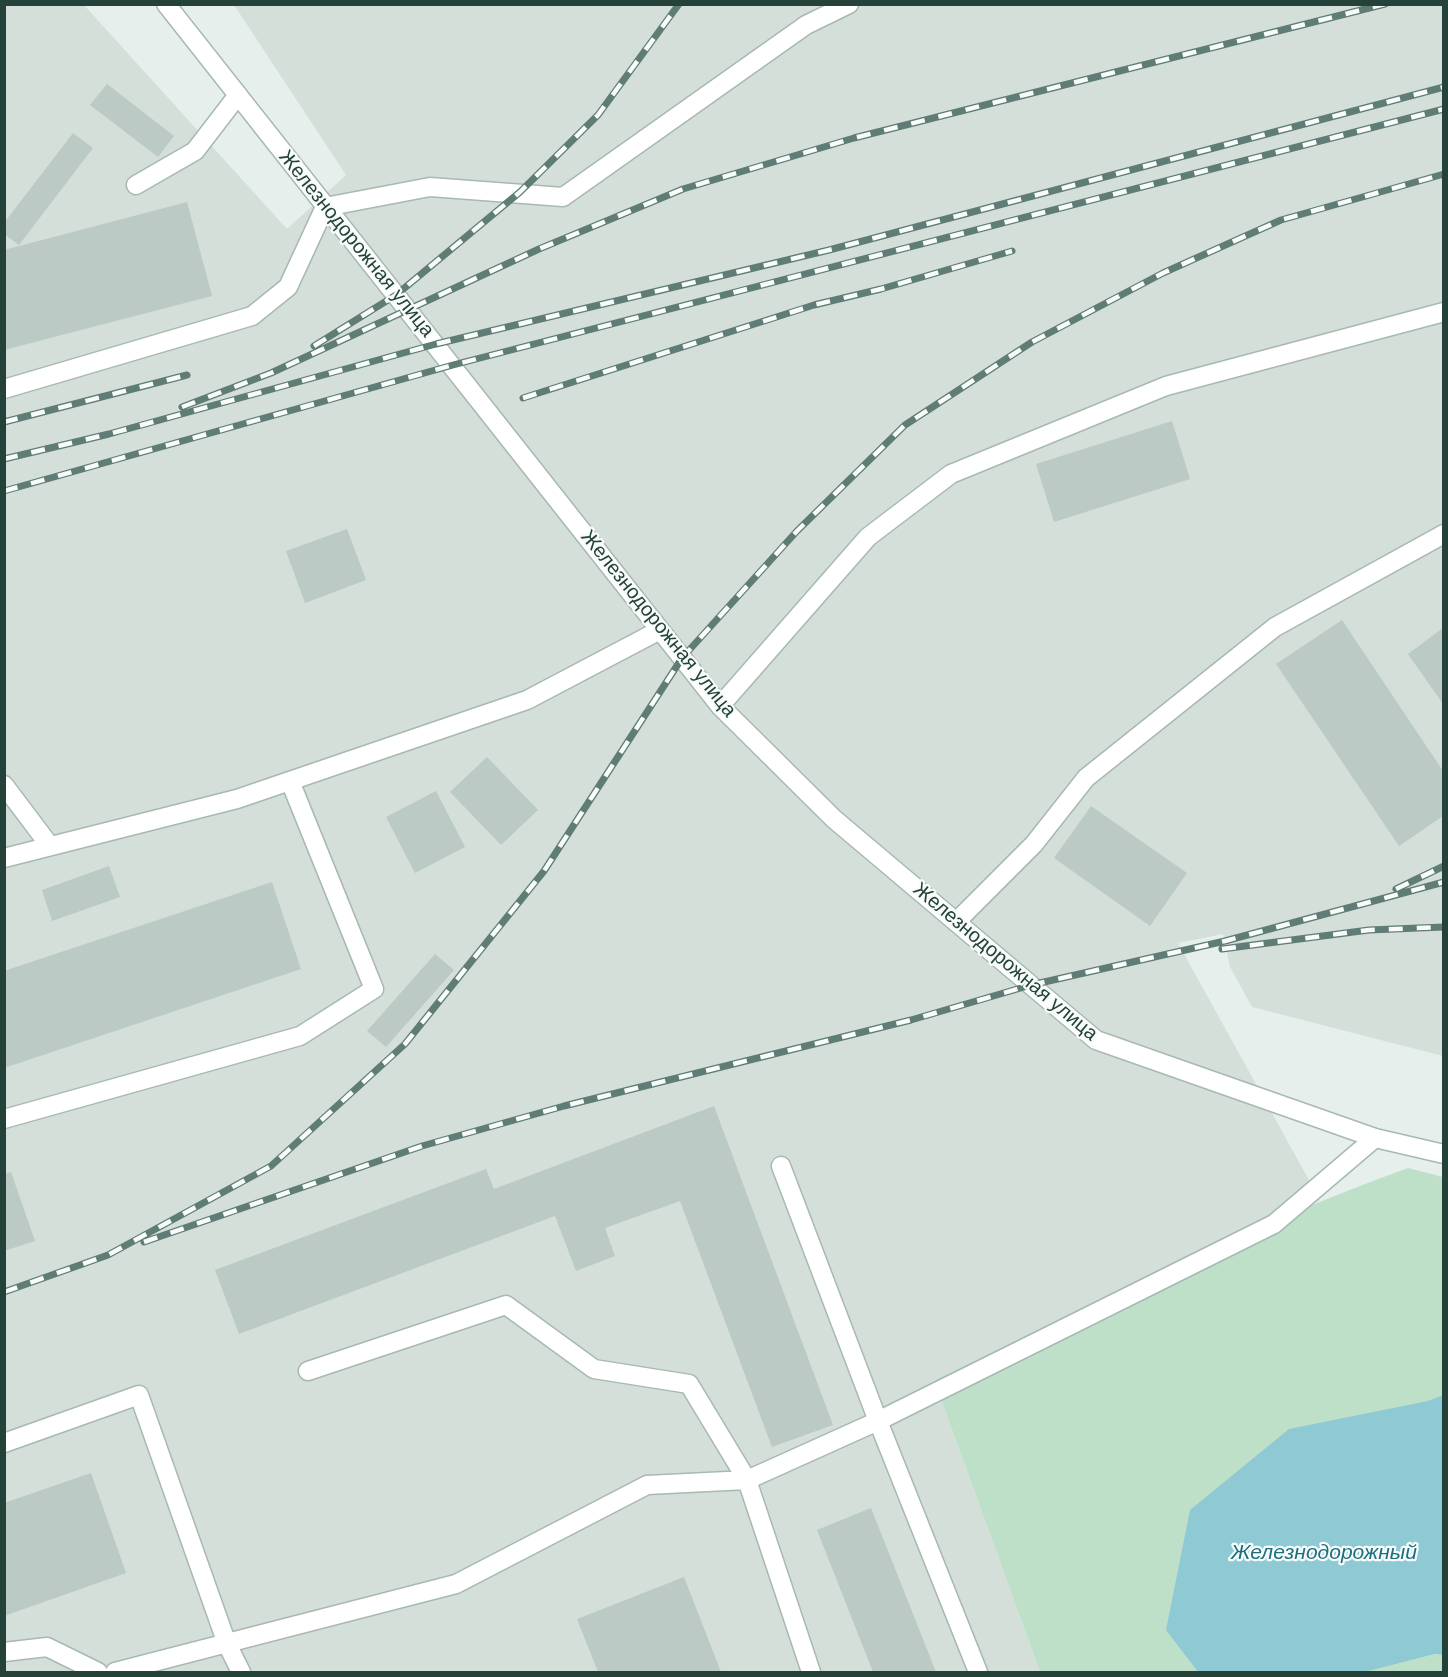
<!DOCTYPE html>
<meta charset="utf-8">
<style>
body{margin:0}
#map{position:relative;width:1448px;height:1677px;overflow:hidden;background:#e6efeb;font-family:Arial,sans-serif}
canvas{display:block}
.frame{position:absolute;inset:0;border:6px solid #24423a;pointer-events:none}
</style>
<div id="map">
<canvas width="1448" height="1677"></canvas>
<div class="frame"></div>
</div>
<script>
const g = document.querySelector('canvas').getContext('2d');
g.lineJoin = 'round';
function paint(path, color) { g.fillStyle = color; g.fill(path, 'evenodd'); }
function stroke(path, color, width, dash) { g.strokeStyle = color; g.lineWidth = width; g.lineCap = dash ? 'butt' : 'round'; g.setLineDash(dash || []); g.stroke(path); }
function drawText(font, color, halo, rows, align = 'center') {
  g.font = font + ' Arial,sans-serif'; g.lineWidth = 4.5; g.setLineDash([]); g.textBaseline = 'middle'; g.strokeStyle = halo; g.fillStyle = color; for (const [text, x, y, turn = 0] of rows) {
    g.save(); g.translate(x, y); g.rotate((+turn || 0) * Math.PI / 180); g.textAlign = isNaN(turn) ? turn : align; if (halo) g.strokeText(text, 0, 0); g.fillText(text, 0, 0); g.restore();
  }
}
const built = new Path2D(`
 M5,5H84L287,229L346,175L234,5H1443V1056L1252,1007L1230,967L1223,934L1178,943L1320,1200L1188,1258L934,1380L1040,1672H5Z`);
const green = new Path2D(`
 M1408,1168L1443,1177V1395L1429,1401L1166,1629L1198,1672H1040L934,1380C1090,1305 1245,1227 1408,1168Z
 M1435,1654L1443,1655V1672H1365Z`);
const water = new Path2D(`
 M1443,1395V1655L1435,1654L1365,1672H1198L1166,1630L1190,1510L1289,1429L1428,1401Z`);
const building = new Path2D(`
 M107,84L174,136L158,157L90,105Z
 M73,133L93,148L19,245L4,234V223Z
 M187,202L212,296L4,350V250Z
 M1172,421L1190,479L1054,522L1036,464Z
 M347,529L366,580L305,603L286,551Z
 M1342,620L1443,771V816L1399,846L1276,664Z
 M1443,628V704L1408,654Z
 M487,757L538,810L501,845L450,792Z
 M436,791L465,847L415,873L386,817Z
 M1091,806L1187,873L1150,926L1054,858Z
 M109,866L120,897L52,921L42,890Z
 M272,882L301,969L4,1068V971Z
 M435,954L454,970L386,1047L367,1031Z
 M714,1106L833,1425L772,1447L680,1201L605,1228L615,1256L576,1271L555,1216L239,1334L215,1270L486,1169L494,1189Z
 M11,1172L35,1241L4,1251V1174Z
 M91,1473L126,1573L4,1616V1503Z
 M871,1508L936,1672H873L817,1530Z
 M684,1577L721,1672H598L577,1619Z`);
const service = new Path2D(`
 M136,185L195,151L238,95
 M4,389L252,316L288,287L325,207L430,187L563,197L806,25L849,4
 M720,706L868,537L951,474L1166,386L1444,312
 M4,785L50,846
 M4,858L237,799L527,700L660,630
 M956,922L1034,844L1086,778L1275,627L1444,534
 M4,1119L300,1036L374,989L290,781
 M781,1166L878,1421L978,1672
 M308,1371L506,1305L594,1369L689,1384L747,1480L811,1672
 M4,1443L139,1395L227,1644L241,1672
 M4,1652L47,1647L98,1672
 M115,1672L456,1584L647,1485L747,1480L878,1421L1274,1224L1375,1138`);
const tertiary = new Path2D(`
 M166,4L720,706L834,819L1096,1040L1375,1138L1444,1154`);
const rail = new Path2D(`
 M314,346L396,295L520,192L598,115L679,4
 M523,398L814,305L881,289L1012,251
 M182,407L271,373L539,249L683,189L854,138L1385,4
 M4,422L187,375
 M4,459L109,434L436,344L829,250L1444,87
 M4,491L453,365L1444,109
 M1396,889L1444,866
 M1222,949L1369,930L1444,927
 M144,1242L422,1146L564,1106L911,1020L1031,985L1225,941L1444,882
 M4,1292L108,1255L271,1166L405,1044L544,871L682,658L797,531L905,425L1032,342L1163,273L1281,220L1444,174`);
const streetNames = [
 ["Железнодорожная улица",356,244,51],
 ["Железнодорожная улица",658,624,51],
 ["Железнодорожная улица",1005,962,40]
];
const waterNames = [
 ["Железнодорожный",1324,1553]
];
paint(built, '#d4dfda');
paint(green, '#bfe0c8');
paint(water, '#8ec9d4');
paint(building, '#bbcac4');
stroke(service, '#a8b8b2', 21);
stroke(tertiary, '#a8b8b2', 21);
stroke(service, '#fff', 18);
stroke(tertiary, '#fff', 18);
stroke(rail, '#5f7d75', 7);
stroke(rail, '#f7fbf9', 4.5, [14]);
drawText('20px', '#24423a', '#f7fbf9', streetNames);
drawText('italic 21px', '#1c6f80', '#f7fbf9', waterNames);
</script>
